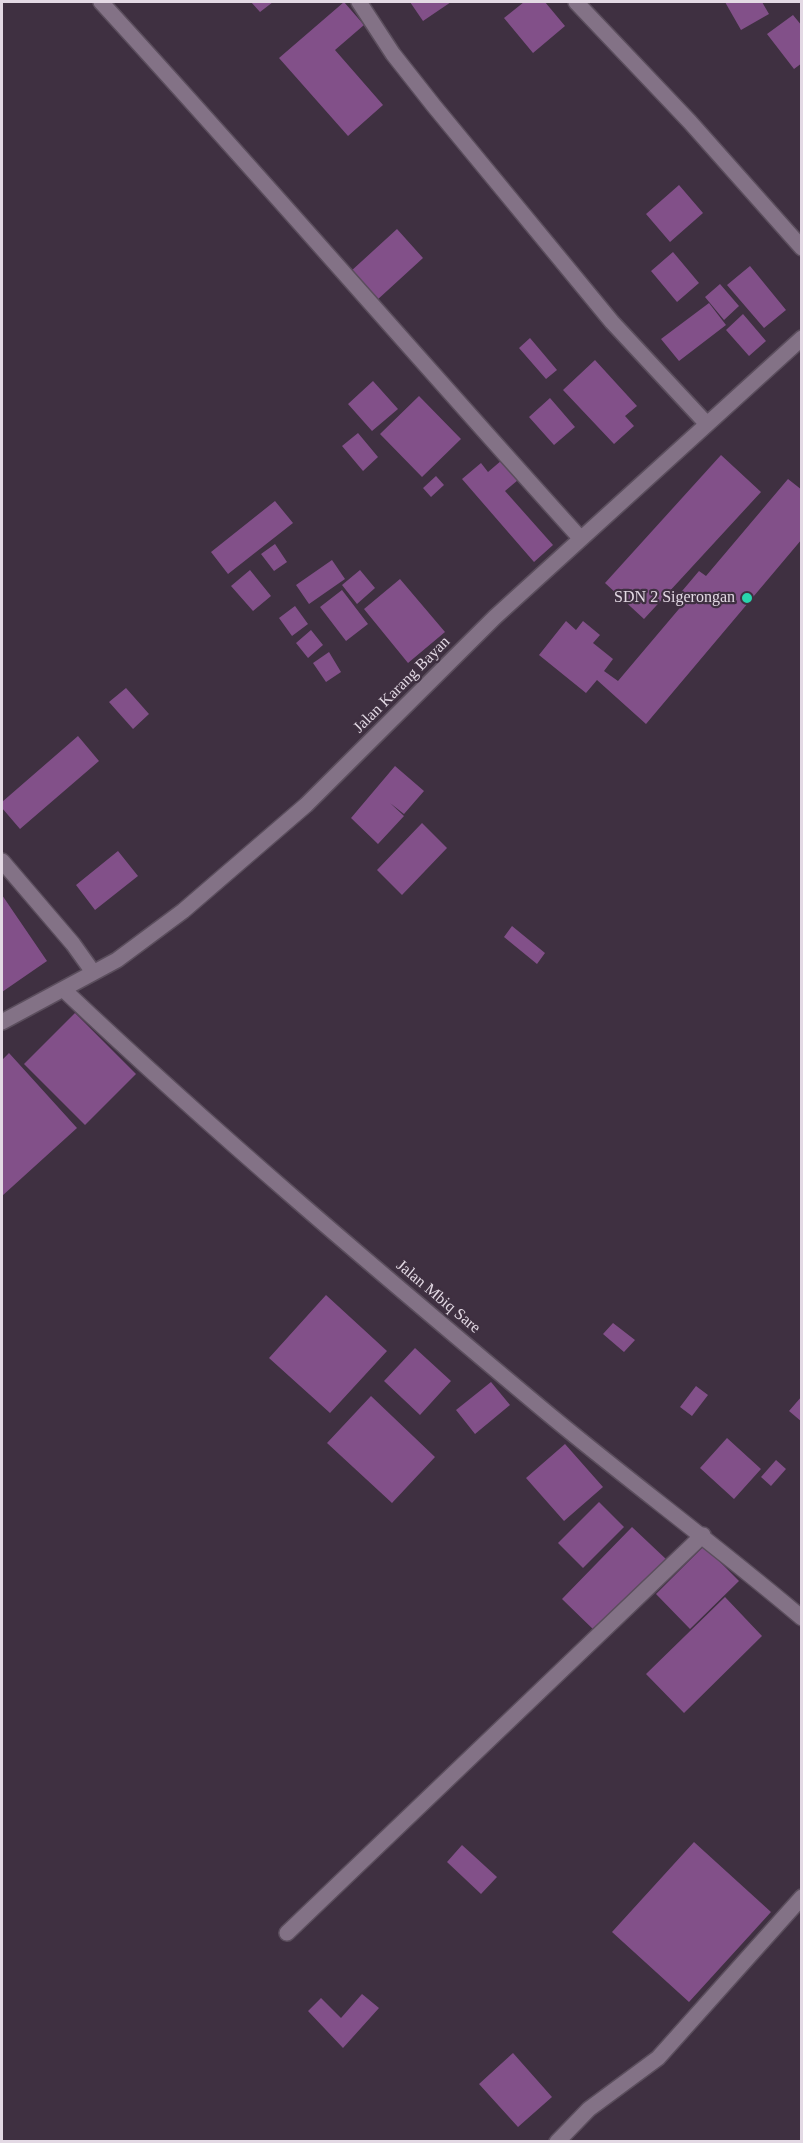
<!DOCTYPE html>
<style>
body{margin:0}
#map{position:relative;width:803px;height:2143px;overflow:hidden;background:#3f3041;font-family:"Times New Roman",serif}
canvas{display:block}
.frame{position:absolute;inset:0;border:3px solid #e3d9e4;pointer-events:none}
</style>
<div id="map">
<canvas width="803" height="2143"></canvas>
<div class="frame"></div>
</div>
<script>
const g = document.querySelector('canvas').getContext('2d');
g.lineJoin = 'round';
function paint(path, color) { g.fillStyle = color; g.fill(path, 'evenodd'); }
function stroke(path, color, width, dash) { g.strokeStyle = color; g.lineWidth = width; g.lineCap = dash ? 'butt' : 'round'; g.setLineDash(dash || []); g.stroke(path); }
function drawText(font, color, halo, rows, align = 'center') {
  g.font = font + ' "Times New Roman",serif'; g.lineWidth = 4.5; g.setLineDash([]); g.textBaseline = 'middle'; g.strokeStyle = halo; g.fillStyle = color; for (const [text, x, y, turn = 0] of rows) {
    g.save(); g.translate(x, y); g.rotate((+turn || 0) * Math.PI / 180); g.textAlign = isNaN(turn) ? turn : align; if (halo) g.strokeText(text, 0, 0); g.fillText(text, 0, 0); g.restore();
  }
}
const building = new Path2D(`
 M251,2H273L260,12Z
 M344,2L364,25L335,50L383,105L348,136L279,58Z
 M410,2H451L423,21Z
 M524,2H545L565,26L533,53L504,18Z
 M725,2H762L769,14L741,30Z
 M793,15L802,26V63L794,69L767,34Z
 M679,185L703,213L670,242L646,214Z
 M397,229L423,258L376,301L350,272Z
 M673,252L699,283L677,302L651,271Z
 M750,266L786,310L764,328L727,285Z
 M720,284L739,306L724,320L705,297Z
 M709,303L726,325L679,361L661,339Z
 M743,314L766,341L749,356L726,330Z
 M530,338L557,370L546,379L519,348Z
 M595,360L637,406L625,416L634,426L614,444L563,390Z
 M373,381L398,409L372,431L348,404Z
 M419,396L461,439L422,477L380,434Z
 M550,398L575,427L554,445L529,417Z
 M358,433L378,457L363,471L342,446Z
 M721,455L761,492L644,619L605,583Z
 M502,460L518,480L505,491L553,545L534,562L462,479L481,463L488,472Z
 M436,476L444,485L431,497L423,488Z
 M788,479L802,490V539L646,724L597,680L586,693L539,655L566,621L576,630L583,621L600,635L593,643L613,659L604,671L618,681L684,603L677,597L699,571L706,576Z
 M275,501L293,523L228,574L211,552Z
 M275,544L287,562L274,571L261,554Z
 M332,560L345,579L309,604L296,585Z
 M250,570L271,596L253,611L231,586Z
 M360,570L375,588L357,604L342,585Z
 M400,579L445,632L408,663L364,609Z
 M342,590L368,624L346,641L320,607Z
 M295,606L308,624L292,636L279,618Z
 M311,630L323,645L308,658L296,643Z
 M329,652L341,672L326,682L313,663Z
 M126,688L149,714L133,729L109,702Z
 M78,736L99,761L20,829L2,808V802Z
 M395,766L424,791L404,814L390,803L404,816L378,844L351,818Z
 M422,823L447,848L402,895L377,870Z
 M118,851L138,876L95,910L76,885Z
 M2,895L47,961L2,992Z
 M512,926L545,953L537,964L504,937Z
 M75,1013L136,1074L85,1125L24,1064Z
 M9,1053L77,1128L2,1196V1060Z
 M326,1295L387,1351L330,1413L269,1358Z
 M613,1323L635,1340L624,1352L603,1334Z
 M415,1348L451,1381L420,1415L384,1381Z
 M491,1382L510,1405L475,1434L456,1410Z
 M696,1386L708,1395L692,1416L680,1407Z
 M371,1396L435,1457L392,1503L327,1443Z
 M802,1396V1422L789,1411Z
 M727,1438L761,1469L734,1499L700,1468Z
 M565,1444L603,1487L564,1521L526,1478Z
 M776,1460L786,1469L771,1486L761,1477Z
 M599,1502L624,1527L583,1568L558,1543Z
 M632,1527L667,1560L597,1633L562,1599Z
 M704,1546L739,1581L690,1629L656,1594Z
 M725,1597L762,1636L684,1713L646,1674Z
 M694,1842L771,1912L689,2002L612,1932Z
 M462,1845L497,1877L481,1894L447,1862Z
 M362,1994L379,2008L343,2048L308,2011L321,1998L341,2018Z
 M513,2053L552,2097L518,2127L479,2084Z`);
const minor = new Path2D(`
 M101,2C263,179 420,361 581,539
 M359,2L393,54L434,106L612,322L706,423
 M576,2L690,122L802,248
 M2,861L73,944L93,972
 M64,990C217,1135 378,1271 540,1407C626,1479 716,1545 802,1618
 M2,1022L117,960L183,911L306,805L495,617L802,338
 M287,1933L703,1535
 M557,2142L589,2109L658,2058L802,1897`);
const markers = [
 [747,598,6,"#28d5ad"]
];
const poiNames = [
 ["SDN 2 Sigerongan",735,598]
];
const streetNames = [
 ["Jalan Karang Bayan",402,685,-45],
 ["Jalan Mbiq Sare",438,1297,40]
];
paint(building, '#825089');
stroke(minor, '#5b4e5d', 18);
stroke(minor, '#837286', 15);
for (const [x, y, r, color] of markers) { const dot = new Path2D(); dot.arc(x, y, r, 0, 2 * Math.PI); g.fillStyle = color; g.fill(dot); stroke(dot, '#3f3041', 2); }
drawText('16px', '#e3d9e4', '#3f3041', poiNames, 'right');
drawText('16px', '#e3d9e4', '#3f3041', streetNames);
</script>
